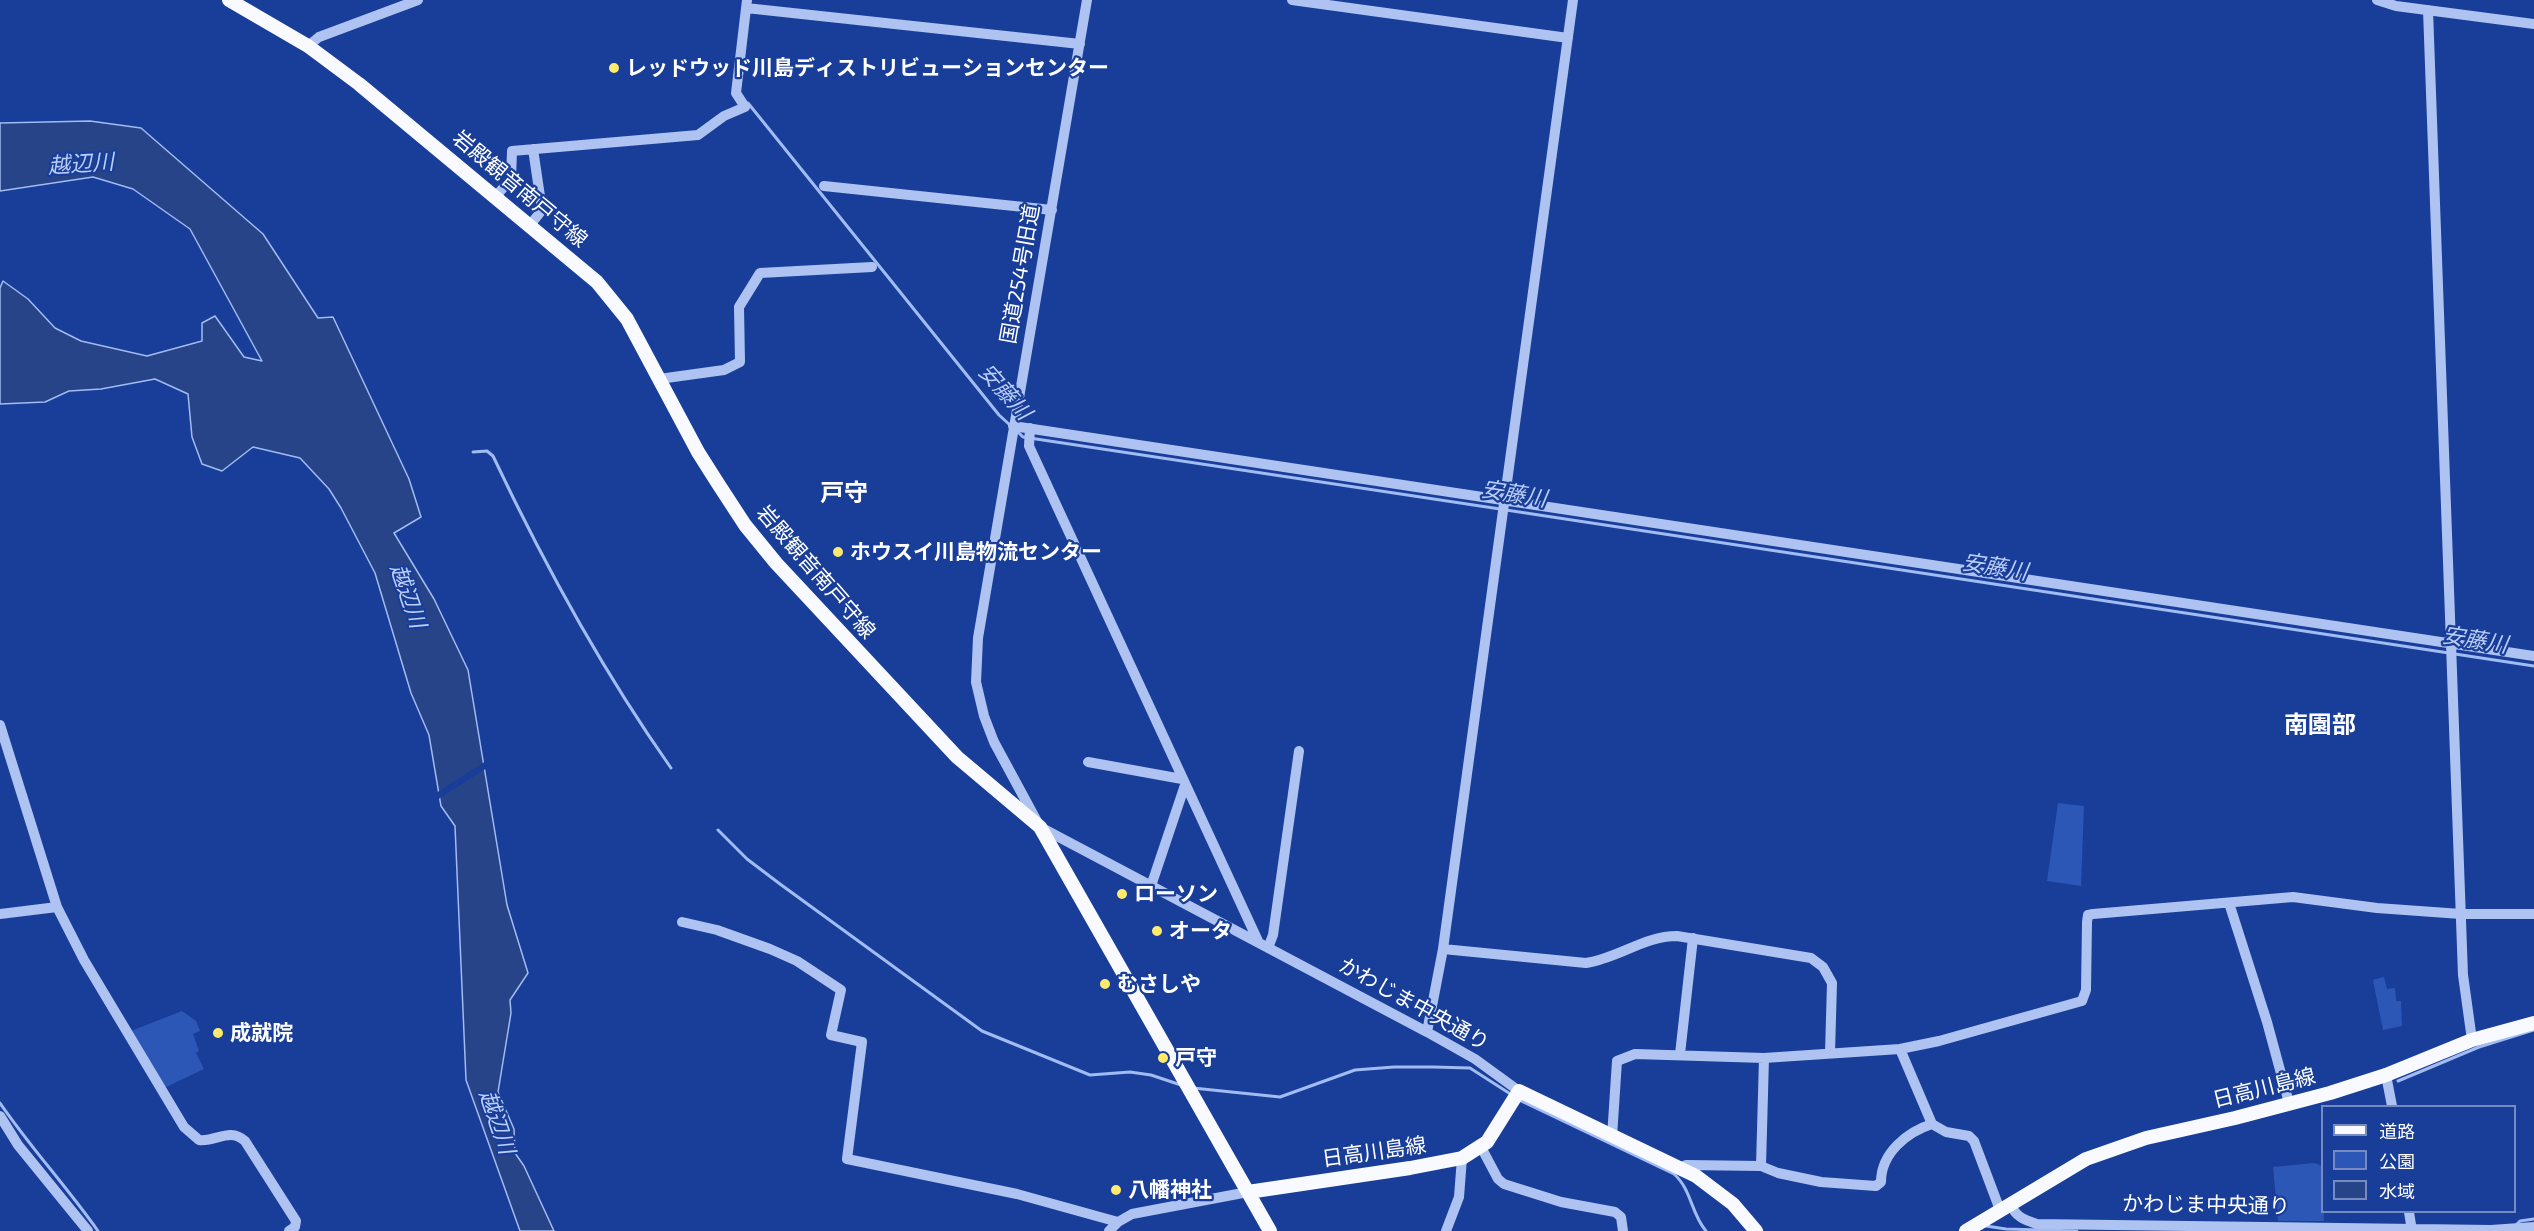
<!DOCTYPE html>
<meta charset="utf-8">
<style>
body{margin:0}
#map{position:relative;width:2534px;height:1231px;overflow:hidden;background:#193e99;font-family:"Exo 2","Noto Sans JP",sans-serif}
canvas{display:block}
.legend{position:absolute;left:2321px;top:1105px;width:195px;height:108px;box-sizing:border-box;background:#193e99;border:2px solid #758bc2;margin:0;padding:8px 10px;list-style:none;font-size:18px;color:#fff}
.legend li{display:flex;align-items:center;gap:12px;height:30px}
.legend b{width:30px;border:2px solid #758bc2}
</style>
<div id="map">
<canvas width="2534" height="1231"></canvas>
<ul class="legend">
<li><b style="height:8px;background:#f8faff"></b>道路</li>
<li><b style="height:16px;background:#2c57b7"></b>公園</li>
<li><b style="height:16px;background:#284489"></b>水域</li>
</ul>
</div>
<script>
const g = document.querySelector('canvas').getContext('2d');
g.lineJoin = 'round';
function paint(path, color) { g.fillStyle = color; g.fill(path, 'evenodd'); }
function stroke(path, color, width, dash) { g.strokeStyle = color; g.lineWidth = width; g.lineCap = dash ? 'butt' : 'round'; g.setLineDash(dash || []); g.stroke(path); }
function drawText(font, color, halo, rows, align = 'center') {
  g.font = font + ' "Exo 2","Noto Sans JP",sans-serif'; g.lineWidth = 4.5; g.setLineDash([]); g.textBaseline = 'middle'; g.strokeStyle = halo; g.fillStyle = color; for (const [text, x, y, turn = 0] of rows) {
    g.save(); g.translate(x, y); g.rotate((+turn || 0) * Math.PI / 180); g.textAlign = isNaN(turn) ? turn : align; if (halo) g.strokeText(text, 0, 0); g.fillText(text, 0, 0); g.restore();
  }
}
const green = new Path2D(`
 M2058,803L2084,806L2081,886L2047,881Z
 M2384,977L2387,989L2395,988L2396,1001H2401L2402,1026L2383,1030L2373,980Z
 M182,1011L196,1021L200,1031L193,1034L199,1051L196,1053L204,1069L164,1088L131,1031Z
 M2314,1163L2322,1166L2324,1221H2278L2273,1167Z`);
const water = new Path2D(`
 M90,121L141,128L263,234L318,318L333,317L409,479L421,517L394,533L434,599L468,670L507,905L528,973L510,1000L511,1013L498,1092L514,1129L515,1153L524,1166L554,1231H520L466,1080L455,826L441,806L429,735L411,693L375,573L341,508L329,489L300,458L253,447L222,471L202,464L192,437L188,394L155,379L101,389L69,391L45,402L0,404V288L3,281L28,299L55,328L81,341L147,356L202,341V323L215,316L244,357L262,361L190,229L133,189L93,177L0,191V123Z`);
const pier = new Path2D(`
 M486,761L487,768L437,800L436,793Z`);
const stream = new Path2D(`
 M748,103L999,415L1011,426
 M1016,430L1023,437L1500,509
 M473,452L487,451L493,456C544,564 602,670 671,768
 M1506,510L2449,653
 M2455,654L2534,666
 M718,830L747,859L780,884L982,1031L1090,1075L1130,1072L1151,1075L1181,1085
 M2398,1081L2479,1047L2534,1030
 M1193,1088L1280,1097L1355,1070L1394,1067H1433L1470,1068L1512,1095
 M1517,1099L1674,1174C1692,1190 1691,1214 1706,1231
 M0,1103C31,1148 67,1187 98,1231
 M2516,1225L2520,1221L2534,1219
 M1986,1226L2006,1229L2077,1231`);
const minor = new Path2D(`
 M1087,0L978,638L976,682L984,716L994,742L1040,827L1427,1032L1475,1059L1519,1091
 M1292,0L1568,38
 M2377,0L2396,6L2534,24
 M746,8L1080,44
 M2428,10L2463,975L2472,1040
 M308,46L319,37L418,0
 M824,186L1052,210
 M496,196L511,179L512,151L698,135L724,116L745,107L736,93L747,0
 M531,224L542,210L533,149
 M659,379L724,370L740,362L739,307L760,273L872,267
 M1013,426L2534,656
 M1030,428L1029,446L1259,943
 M0,725L57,907L84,960L184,1127L199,1140C217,1142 229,1127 245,1141L296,1221L295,1227L289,1231
 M1088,762L1182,779
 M1151,886L1185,785
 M2229,903L2267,1022L2289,1103
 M0,914L57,907
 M682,922L717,930L770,949L797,961L841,990L831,1035L862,1042L847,1159L1017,1194L1118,1222
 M1268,948L1273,935L1299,751
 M1443,949L1586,963C1619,958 1644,936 1677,936L1811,958L1823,967L1832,983L1830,1053
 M1427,1032L1443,949L1573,0
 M1900,1049L1932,1124
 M1680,1054L1693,938
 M2386,1075L2392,1106
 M0,1116L18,1145L88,1231
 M1612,1137L1617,1061L1635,1054L1764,1058L1900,1049L1939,1041L2082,1001L2086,990L2087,922L2088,915L2093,914L2293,897L2377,908L2461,914H2534
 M1481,1147L1498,1179L1504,1184L1561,1202L1615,1212L1621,1217L1623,1231
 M1761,1166L1764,1058
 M1680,1168L1686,1165L1761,1166L1778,1173L1821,1182L1876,1186L1881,1182C1881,1153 1907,1132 1932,1124L1946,1132L1969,1136L1974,1141L2000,1210
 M2011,1204C2015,1217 2025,1220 2037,1224L2491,1230L2534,1227
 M2409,1212L2412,1231
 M1109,1231L1118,1222L1132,1214L1248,1192
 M1446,1231L1459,1197L1462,1158`);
const major = new Path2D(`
 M229,0L308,46L359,84L597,282L627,319L698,452L717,482L745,525L776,563L957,757L1040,827L1270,1231
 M1248,1192L1410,1168L1462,1158L1487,1142L1519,1091L1696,1176L1733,1204L1756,1231
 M1966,1231L2086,1159L2146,1138L2235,1118L2330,1093L2386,1075L2472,1040L2534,1023`);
const markers = [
 [614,68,6,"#ffea6e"],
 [838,552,6,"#ffea6e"],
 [1122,894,6,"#ffea6e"],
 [1157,931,6,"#ffea6e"],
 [1105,984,6,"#ffea6e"],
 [218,1033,6,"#ffea6e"],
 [1163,1058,6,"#ffea6e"],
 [1116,1190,6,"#ffea6e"]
];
const poiNames = [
 ["レッドウッド川島ディストリビューションセンター",626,68],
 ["ホウスイ川島物流センター",850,552],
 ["ローソン",1134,894],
 ["オータ",1169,931],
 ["むさしや",1117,984],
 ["成就院",230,1033],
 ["戸守",1175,1058],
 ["八幡神社",1128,1190]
];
const streetNames = [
 ["岩殿観音南戸守線",520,189,40],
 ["国道254号旧道",1020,274,-80],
 ["岩殿観音南戸守線",816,572,49],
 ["かわじま中央通り",1414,1004,29],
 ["日高川島線",2264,1088,-14],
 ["日高川島線",1374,1152,-8],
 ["かわじま中央通り",2206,1205,1]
];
const waterNames = [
 ["越辺川",81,164,-4],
 ["安藤川",1005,392,48],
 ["安藤川",1514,494,9],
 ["安藤川",1995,567,9],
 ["越辺川",408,596,71],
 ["安藤川",2475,640,9],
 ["越辺川",497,1122,71]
];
const quarterNames = [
 ["戸守",844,493],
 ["南園部",2320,725]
];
paint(green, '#2c57b7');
paint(water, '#284489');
stroke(water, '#a1bbf3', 1.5);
paint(pier, '#193e99');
stroke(stream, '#a1bbf3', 3);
stroke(minor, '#aec3f1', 10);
stroke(major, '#f8faff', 14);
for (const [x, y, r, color] of markers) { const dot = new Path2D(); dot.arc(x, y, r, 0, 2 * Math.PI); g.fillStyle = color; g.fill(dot); stroke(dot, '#193e99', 2); }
drawText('bold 21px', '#fff', '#193e99', poiNames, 'left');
drawText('21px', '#fff', '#193e99', streetNames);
drawText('italic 22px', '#bacef8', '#193e99', waterNames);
drawText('bold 24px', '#fff', '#193e99', quarterNames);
</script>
